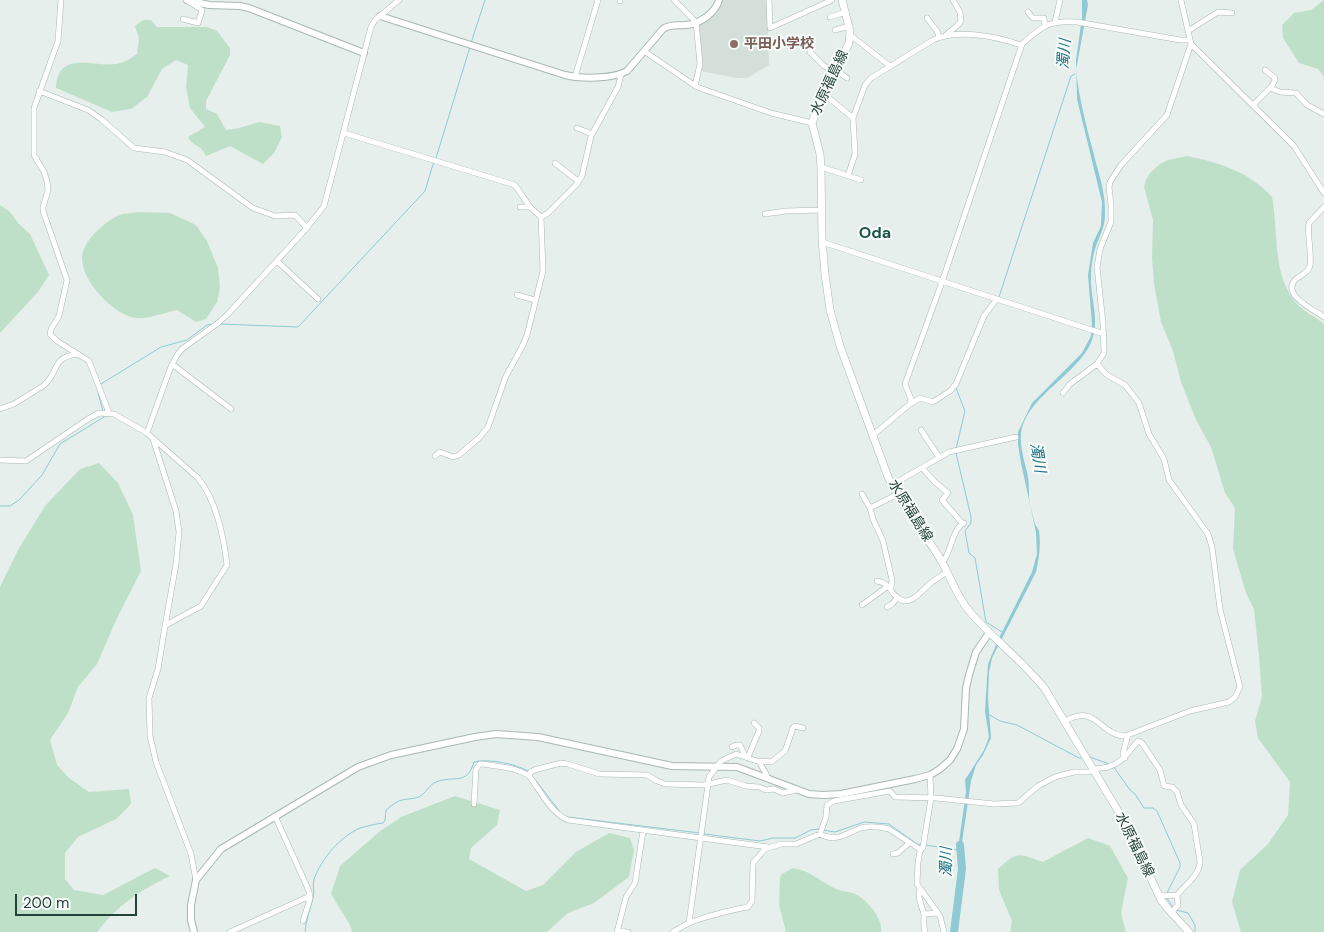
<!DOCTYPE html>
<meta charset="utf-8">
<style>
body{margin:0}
#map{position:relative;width:1324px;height:932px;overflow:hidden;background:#e6efeb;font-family:"DM Sans",sans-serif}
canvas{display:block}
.scale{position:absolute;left:15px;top:894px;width:122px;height:22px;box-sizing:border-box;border:2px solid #24423a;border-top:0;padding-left:6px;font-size:15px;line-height:18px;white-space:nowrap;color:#24423a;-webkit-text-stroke:4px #f7fbf9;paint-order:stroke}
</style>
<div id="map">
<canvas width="1324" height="932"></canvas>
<div class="scale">200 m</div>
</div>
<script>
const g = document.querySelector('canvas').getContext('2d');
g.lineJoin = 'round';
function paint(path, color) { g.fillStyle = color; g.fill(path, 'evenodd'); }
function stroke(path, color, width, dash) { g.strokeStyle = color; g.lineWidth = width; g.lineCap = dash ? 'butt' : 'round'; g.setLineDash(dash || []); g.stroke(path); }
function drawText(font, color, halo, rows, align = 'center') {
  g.font = font + ' "DM Sans","Noto Sans JP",sans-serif'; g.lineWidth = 4; g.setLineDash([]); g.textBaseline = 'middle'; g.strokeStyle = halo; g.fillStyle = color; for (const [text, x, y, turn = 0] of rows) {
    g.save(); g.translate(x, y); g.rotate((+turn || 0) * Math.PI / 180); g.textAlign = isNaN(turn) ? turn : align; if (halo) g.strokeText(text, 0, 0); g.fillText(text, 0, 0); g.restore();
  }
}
const built = new Path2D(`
 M720,0H767L769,65L747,78H736L701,71L698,23Z`);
const green = new Path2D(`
 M1324,0V77L1318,69L1299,63L1283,38L1282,25L1294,13L1311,10Z
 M143,20H151L157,27H207L217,31L230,48V55L206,101V109L217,114L226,130L239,128L259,122L280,126L282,137L274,153L263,164L230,146L206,156C201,144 193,147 188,137L205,127L190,108L186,87L188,65L176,60L162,69L147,97L131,109L112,112L56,88C58,50 91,67 116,64C124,63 131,58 137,54L139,38L135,26Z
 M1187,156C1218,162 1250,172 1272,197C1279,232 1271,277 1299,306C1306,313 1316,317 1324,324V932H1241L1232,902L1240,870L1268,844L1288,815L1290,782L1258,738L1255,721L1262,697L1259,656L1254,609L1246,593L1233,549L1235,508L1225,493L1211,447L1196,420L1181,382L1173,351L1161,322L1154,284L1152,258L1153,220L1144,187L1146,180L1150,173L1160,164L1168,160Z
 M0,205L9,211L19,224L30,234L49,275L38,292L0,333Z
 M139,212L170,213L196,225L207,241L218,268L220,288L217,302L206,319L196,322L177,310C166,312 146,320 135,318C113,314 81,281 82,257C83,240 108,218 123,214C128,213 134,213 139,212Z
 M99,463L118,483L133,515L141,571L117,618L97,664L78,687L68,713L50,740L57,765L69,778L89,792L129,789L131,804L116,819L78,837L65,853V879L74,890L103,895L155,868L170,876C139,891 119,904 97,932H0V587L18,550L45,506L80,469Z
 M455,796L500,810L497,825L471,848L469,859L526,891L543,885L576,852L609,833L630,838L634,850L629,877L594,903L568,913L547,932H352L350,925L331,894L340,866L379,832L401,817Z
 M1088,838L1110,846L1128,878L1121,913L1126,932H1010L1012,921L999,890L998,869C1019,850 1018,854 1043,862Z
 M793,868C811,871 818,880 834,888C841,892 850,891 857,895C867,900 884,920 881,932H786L779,905L780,878L782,874Z`);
const water = new Path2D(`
 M1082,0H1087L1088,5L1076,70C1079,98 1086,125 1093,151C1098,172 1106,193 1105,214C1105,227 1100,235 1096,246C1093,255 1091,267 1091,276C1090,297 1100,320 1092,340C1079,375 1024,397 1021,435C1020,447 1024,460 1027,472C1029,481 1029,489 1029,498C1030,506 1033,516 1035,524C1036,526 1038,528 1039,531C1041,544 1039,559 1036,572L992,658L989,672L988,698L991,738L983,755L976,765L971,781L960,856L958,849L966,792L965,780L984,750L989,737L985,711L988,664L999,638L1032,572L1037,554L1036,532L1021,463L1018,444V432L1032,403L1082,353L1091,336L1092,324L1088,275L1093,243L1101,226L1102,202L1077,99L1076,60L1082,18Z`);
const stream = new Path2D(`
 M471,43L485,0
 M436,158L470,47
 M999,297L1071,76L1075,74
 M220,324L298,327L425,191L434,161
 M101,384L161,347L187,340L207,325L213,324
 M98,393L103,411
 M956,449L965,411L956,388
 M956,453L971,517V523L965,531L969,553L975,558L986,622L1002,632
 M0,506H10L19,500L42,475L60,444L104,417V415
 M990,715L1000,721L1017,725L1079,758H1083
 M1090,757L1109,764
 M1113,766L1130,790L1135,794L1144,808H1153L1157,811L1180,863V867L1167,893
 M530,773L560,812
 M567,817L700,833
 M823,830L835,832L864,822L889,824L917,844L921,845
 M704,834L760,841L773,838H795L811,830L819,829
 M925,845L958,850
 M1166,897L1173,907
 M1176,910L1188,913L1195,925V932
 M305,932C306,920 310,910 313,898C315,892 312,885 314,879C322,858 340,837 360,828C367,826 375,824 383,823L385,820L386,810C390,807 394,803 399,801C406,798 416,800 422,795C427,791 429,785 436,782C454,775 467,786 474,762C486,758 517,764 528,771`);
const river = new Path2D(`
 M954,932L962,869L960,845`);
const minor = new Path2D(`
 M61,0L58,41L34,108V155L44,172L47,181L48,190L43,207V211L67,280L59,316L51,329L50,334L57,341L89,361L109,413
 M674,0L696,22L700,64L695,86
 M769,0L770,28L832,0
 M620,1V0
 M1028,12L1033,18H1044L1045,26
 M830,17L846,12
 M927,18L937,31L939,37
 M183,19L198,23L202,10L186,0
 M1055,22L1060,0
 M835,30L850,26
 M1188,31L1218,12L1232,13
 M850,35L890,66
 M945,36C950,30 957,28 961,21L960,12L953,0
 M1191,44L1294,146L1324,193
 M644,51L697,87L771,113L812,123
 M810,52L824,66L835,72
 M836,70L847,78
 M575,77L598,0
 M1270,88L1280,92L1296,93L1307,105L1324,114
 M39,91L88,110L101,119L134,148L165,152L187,160L253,208L275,216L295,215L307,228
 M824,94L853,118
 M1254,104L1272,86L1275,80L1274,77L1265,70
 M577,128L592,134
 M344,133L515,185L530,207L541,217
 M555,163L578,181
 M821,167L861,180
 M848,176L855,154L853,118L865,85L871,78L933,40C959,29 995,36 1021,45
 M520,207H530
 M1324,207L1309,223C1307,237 1312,252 1310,266C1308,273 1301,275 1296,279C1280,294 1314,310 1324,317
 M765,214L786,211L822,210
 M822,242L1104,334
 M277,261L318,299
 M517,295L535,300
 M172,364L231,409
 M1063,393L1070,384L1097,364L1104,353L1103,323L1097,267L1100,249L1111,222V205L1109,187L1110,182L1121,165L1167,115L1191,44L1181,0
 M910,404L920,398L933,402L950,391L956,384L984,316L996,300
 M0,409L14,404L43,386C60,373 50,357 78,354
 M921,430L939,457
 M147,433L170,369L177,355L182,349L218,323L228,314L305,230L324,206L371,27L375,20L399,0
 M873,435L910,404L911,399L905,384L942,282L1022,44C1043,26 1048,20 1077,22L1180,40H1190
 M153,439L176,511L179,532L176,564L164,632L158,669L149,698L150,736L156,762L191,854L196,880
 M435,456L440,452L453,457L459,455L480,437L488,427L506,376L522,347L527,335L543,271L541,217L548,213L576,185L582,176L591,136L618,87L621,75
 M0,460L26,461L88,419L99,413L114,414L147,433L198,478C216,499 224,538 227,565L201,606L166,625
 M922,468L935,482L948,493L942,500L962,523
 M892,485L949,452L1016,437
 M862,494L870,508L873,519L883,541L892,580L891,588
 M870,508L896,495
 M942,563C952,552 951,530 964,523
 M877,581C892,584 888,591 898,598C910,608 922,590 931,583C936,579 941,576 947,572
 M862,605L888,586
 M887,607L892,604L897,598
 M1064,722C1096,702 1099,735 1125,736L1190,711L1229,702L1235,697L1240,687L1220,609L1212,547L1208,534L1169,480L1164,459L1149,434L1139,403L1125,385L1107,375L1097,364
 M732,747L736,745H740L745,756
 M748,757L759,731V728L754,723
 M1125,758L1123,753L1128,735
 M760,762L762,761L771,762L785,751L793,728L795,726L803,728
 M527,775L534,770L561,763L568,764L599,774L647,775L657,781L665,784L704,785L727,780L746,786L759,787L766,790L774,789L783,793L796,790
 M930,775L931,798L923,847L920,851L918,862L917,884L940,916L944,932
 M474,804L476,769L480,764H483C499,767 517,767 530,777C541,792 551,813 568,820L768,847
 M275,816L309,891L310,899L303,921
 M820,834L826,817L827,805L834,801L890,791L895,797L936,798L994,804L1018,803L1038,786L1055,777L1074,772H1089C1096,767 1101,769 1108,767C1124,762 1128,752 1138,741L1142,743L1160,770L1164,786L1172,787L1177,792L1181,805L1194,824L1200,862C1199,876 1185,885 1177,895L1160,896
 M893,854L898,853L909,843
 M920,889C917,899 922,905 924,915C924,921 923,926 925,932
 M1171,913L1178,905L1177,895
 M924,914L938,913
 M689,923L709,777L721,761L736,754L760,762C761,769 767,771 767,778
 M617,931L628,932
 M230,932L310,896
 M617,932L626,897L635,883L643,831
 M673,932C680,928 687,923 694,921C712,915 730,910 748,907L752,901L753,863L765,849L781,844H796L820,834C837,843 846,833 861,828C869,826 881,827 889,829L921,850`);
const tertiary = new Path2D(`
 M187,0L209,5L240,6L249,8L364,53
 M380,16L565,75C581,79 613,79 627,71L663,29C671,24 677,26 686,25C700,24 715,13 719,0
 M194,932L191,920V905L196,880L221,849L358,767L391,755L475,737L496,734L538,737L672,766L737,767L809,794L823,795L841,794L915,779L930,775L940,769L950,760L957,749L964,729L966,688L969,675L976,652L989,633`);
const secondary = new Path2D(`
 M842,0L850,31L849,43L819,103L812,123L820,154L821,167L822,239L825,274L830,310L840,346L888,477C903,508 925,533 942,562C951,578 957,597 970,612C993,639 1023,661 1045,689L1124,821L1161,900L1168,909L1189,932`);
const markers = [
 [734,44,5,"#8d6e63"]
];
const educationNames = [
 ["平田小学校",744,44]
];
const streetNames = [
 ["水原福島線",830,83,-65],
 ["水原福島線",910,511,58],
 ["水原福島線",1134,845,64]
];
const waterNames = [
 ["濁川",1065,54,-86],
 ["濁川",1037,458,81],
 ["濁川",947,862,-90]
];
const quarterNames = [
 ["Oda",875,234]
];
paint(built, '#d4dfda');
paint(green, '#bfe0c8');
paint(water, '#8ec9d4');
stroke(stream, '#8ec9d4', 1);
stroke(river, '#8ec9d4', 8);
stroke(minor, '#a8b8b2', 6);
stroke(tertiary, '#a8b8b2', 8);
stroke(secondary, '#a4bbb3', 8);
stroke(minor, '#fff', 5);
stroke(tertiary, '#fff', 6);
stroke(secondary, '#fff', 7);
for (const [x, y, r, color] of markers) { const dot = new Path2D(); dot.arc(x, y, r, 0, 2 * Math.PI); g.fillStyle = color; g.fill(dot); stroke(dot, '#f7fbf9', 2); }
drawText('bold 14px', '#785e54', '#f7fbf9', educationNames, 'left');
drawText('14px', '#24423a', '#f7fbf9', streetNames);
drawText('italic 15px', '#1c6f80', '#f7fbf9', waterNames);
drawText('bold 16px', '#1f5548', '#f7fbf9', quarterNames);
</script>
